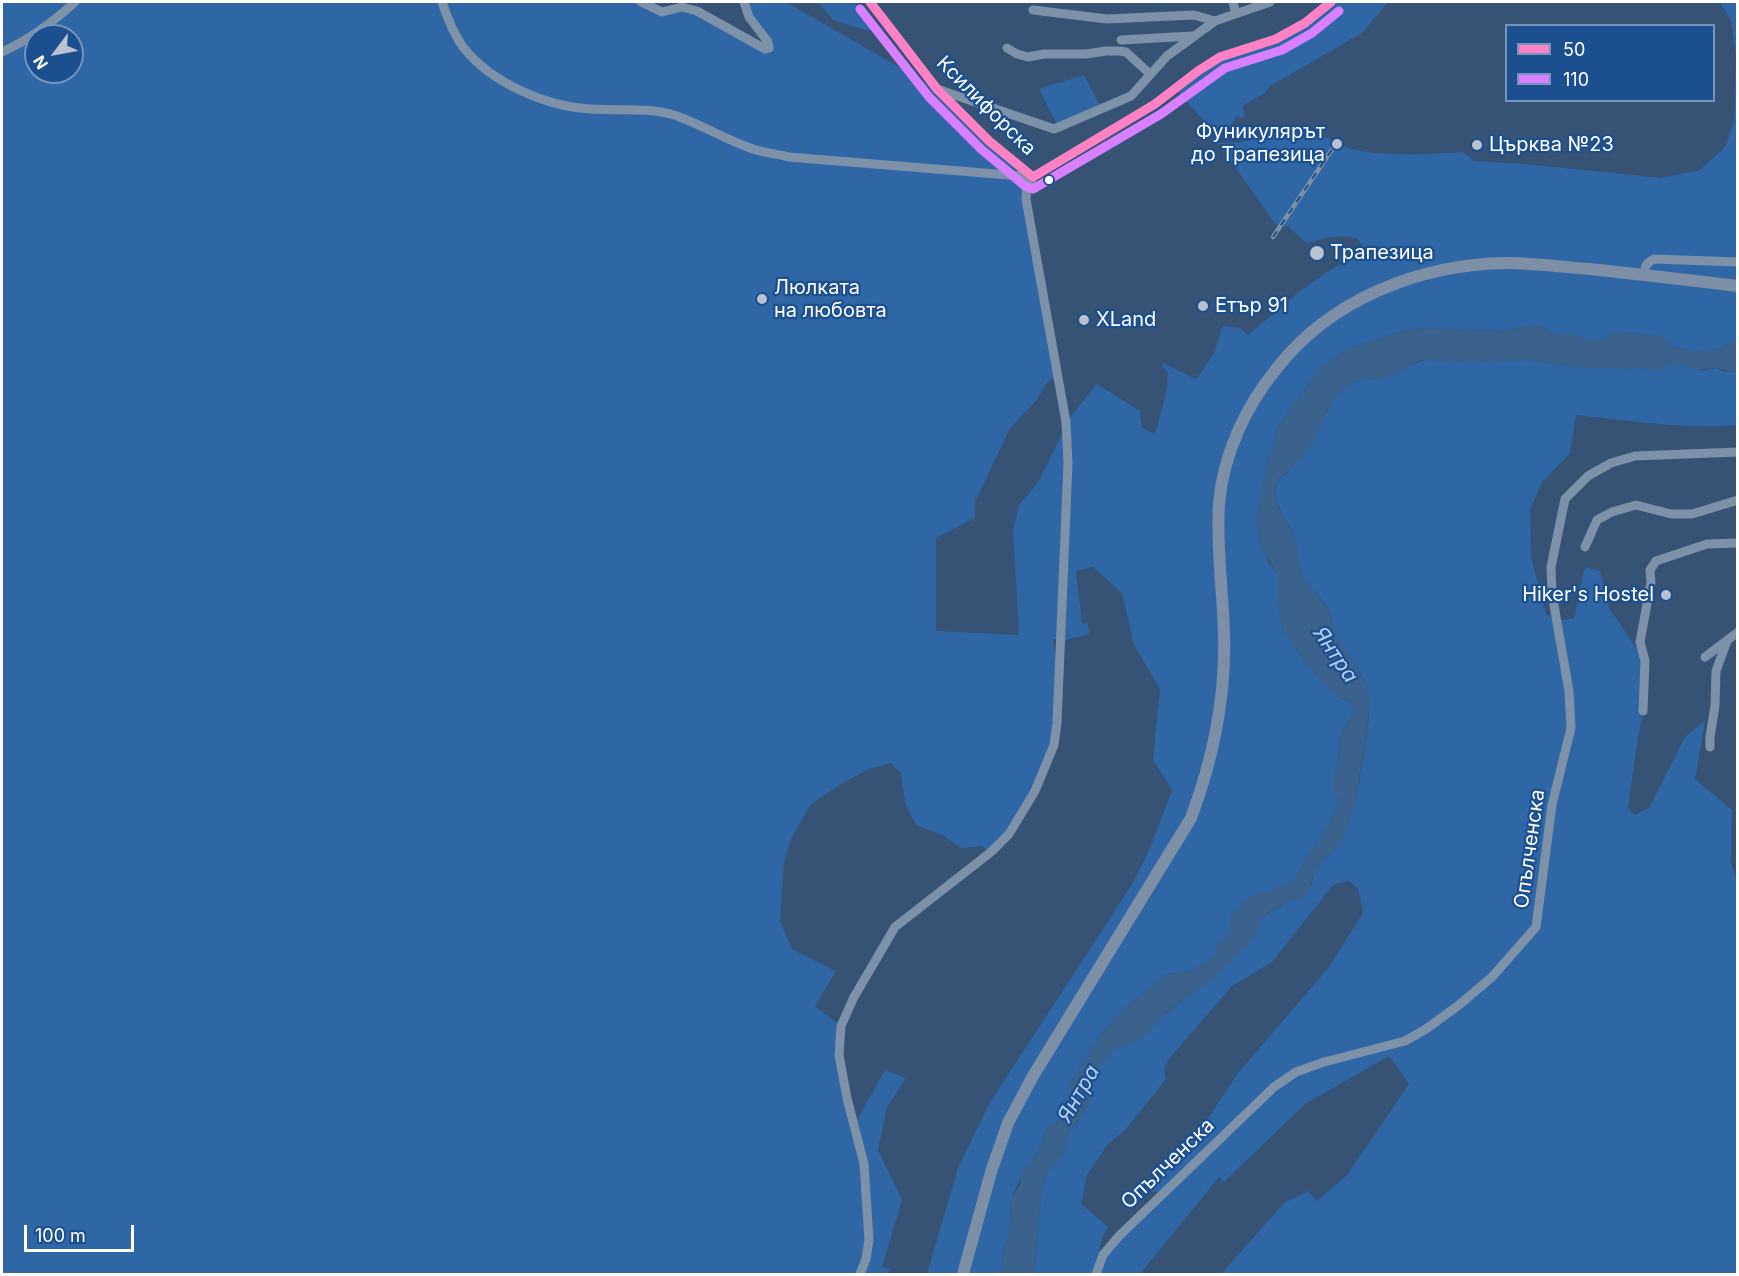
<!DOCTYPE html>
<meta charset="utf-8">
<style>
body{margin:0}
#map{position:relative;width:1739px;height:1276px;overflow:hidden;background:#365274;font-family:Inter,sans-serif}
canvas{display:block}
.frame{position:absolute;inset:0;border:3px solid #fff;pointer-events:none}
.legend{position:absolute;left:1505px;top:24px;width:210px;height:78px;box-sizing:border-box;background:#1b4f8f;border:2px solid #7695bc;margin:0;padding:8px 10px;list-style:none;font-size:18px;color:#fff}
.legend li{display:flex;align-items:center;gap:12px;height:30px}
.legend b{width:30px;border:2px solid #7695bc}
.north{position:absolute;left:24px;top:24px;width:60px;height:60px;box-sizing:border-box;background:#1b4f8f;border:2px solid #7695bc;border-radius:50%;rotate:238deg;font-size:16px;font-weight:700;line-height:24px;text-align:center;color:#fff}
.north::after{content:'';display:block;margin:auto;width:21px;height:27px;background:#b9c2ce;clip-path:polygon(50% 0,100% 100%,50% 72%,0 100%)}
.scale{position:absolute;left:24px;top:1225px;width:110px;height:27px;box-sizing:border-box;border:3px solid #fff;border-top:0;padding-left:8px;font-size:18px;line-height:21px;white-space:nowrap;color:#fff;-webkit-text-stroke:4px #1b4f8f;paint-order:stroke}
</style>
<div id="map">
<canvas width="1739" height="1276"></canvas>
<div class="frame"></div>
<ul class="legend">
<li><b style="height:8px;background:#ff80c5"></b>50</li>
<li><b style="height:8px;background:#d880ff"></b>110</li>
</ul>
<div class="north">N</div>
<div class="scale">100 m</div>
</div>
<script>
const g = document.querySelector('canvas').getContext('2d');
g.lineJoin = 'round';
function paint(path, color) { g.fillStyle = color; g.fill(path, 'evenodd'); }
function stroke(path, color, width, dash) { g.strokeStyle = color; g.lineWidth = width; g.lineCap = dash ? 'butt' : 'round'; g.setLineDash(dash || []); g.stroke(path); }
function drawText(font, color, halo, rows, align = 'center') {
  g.font = font + ' Inter,sans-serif'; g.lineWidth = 4.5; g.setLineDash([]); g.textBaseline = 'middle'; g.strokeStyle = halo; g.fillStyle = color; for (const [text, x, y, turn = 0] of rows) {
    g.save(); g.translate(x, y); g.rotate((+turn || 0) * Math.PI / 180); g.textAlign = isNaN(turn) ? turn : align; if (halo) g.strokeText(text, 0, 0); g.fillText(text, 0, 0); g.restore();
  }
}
const green = new Path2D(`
 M2,2H641L662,12L682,7L769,48L744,2H786L937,89L1033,177L1027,188L1057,375L1048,381L1036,401L1010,428L975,502V518L936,538V631L1019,635L1013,530L1019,505L1037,484L1071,416L1097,384L1140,411L1142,428L1155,434L1167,389L1168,372L1162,367L1163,363L1196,379L1213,355L1223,326L1240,328L1248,335L1300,291L1330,270L1362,253V245L1356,238L1338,236L1306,243L1288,226L1276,225L1218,143L1243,142L1283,132L1312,133L1334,140L1333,143L1338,148L1342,145C1365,158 1436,154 1463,152L1474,161L1525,164L1661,178L1700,170L1725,147L1734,121L1736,57L1731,21L1720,2H1737V339L1718,349L1698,352L1671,346L1660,336L1617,332L1601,340H1588L1570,334H1555L1538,325L1501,331L1422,328L1398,332L1346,350L1321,367L1275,430L1277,440L1267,459L1259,540L1269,563L1278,575V604L1283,630L1305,662L1336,696L1351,703L1355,711L1342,732L1339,744L1337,806L1330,823L1304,862L1294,882L1278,888L1232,915L1229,931L1214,956L1194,970L1164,975L1147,991L1128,1005L1099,1037L1070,1083L1073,1098L1068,1105C1067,1116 1057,1124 1047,1128L1037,1153L1020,1179L1011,1200L1009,1237L1004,1248L1001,1274H927L958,1168L989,1104L1131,886L1149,851L1172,790L1153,760L1160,689L1134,645L1122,593L1093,567L1076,571L1082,624L1088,623L1089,634L1067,640L1053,639L1058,671L1057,723L1035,791L991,852L981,846L961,848L942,835L916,825L905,803L901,773L891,763L869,769L841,784L811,804L792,837L784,861L780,921L792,949L836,971L815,1006L841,1026L839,1055L854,1126L885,1070L906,1078L887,1107L878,1150L902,1200L882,1267L890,1269L888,1274H2ZM36,36H72V72H36Z
 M818,2H855L874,26L868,31L833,20Z
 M1331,2H1388L1362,33L1270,86L1265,93L1242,106L1245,115L1242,119L1237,116L1231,126L1217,135L1174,88L1198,71L1263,44Z
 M1084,75L1100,106L1056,123L1039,89Z
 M1427,360L1470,362L1526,360L1576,367L1634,368L1639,366L1645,369L1666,365L1682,364L1702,371L1716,368L1726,372L1737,371V425C1688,430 1626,420 1576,415L1570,453L1543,481L1530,509L1531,557L1546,614L1557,621L1574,618L1585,567L1600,571L1609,608L1645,661V706L1638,737L1628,807L1634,815L1649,808L1685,737L1705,721L1695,779L1732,810L1731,863L1738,882L1737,1274H1221L1284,1203L1308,1191L1317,1201L1347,1175L1409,1084L1389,1056L1305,1104L1224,1182L1219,1177L1140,1274H1034L1042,1186L1048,1172L1065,1150L1070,1130L1078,1122L1093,1078L1099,1067L1115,1048L1157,1021L1201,986L1258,920L1311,886L1315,869L1342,841L1360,780C1360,768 1364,759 1365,748C1368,729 1371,708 1367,689C1363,671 1346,654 1337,639C1333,631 1333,621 1330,613C1325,601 1310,588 1303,576C1296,562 1298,546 1292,532C1286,518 1272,502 1276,486C1277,481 1281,478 1284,475C1297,463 1306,452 1315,436C1327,416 1333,387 1358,381C1369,378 1380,380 1390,376C1403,372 1413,362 1427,360ZM1349,881L1358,889L1363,913L1329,967L1239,1072L1199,1132L1146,1191L1162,1193L1101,1260C1098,1247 1101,1238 1108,1227L1081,1204L1087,1175L1107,1145L1126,1129L1166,1079L1164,1071L1168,1060L1232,986L1272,962L1334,884Z`);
const water = new Path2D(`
 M1538,325L1555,334H1570L1588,340H1601L1617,332L1660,336L1671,346L1698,352L1718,349L1737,339V371C1728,372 1721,368 1714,368C1695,369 1701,373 1682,364L1671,366L1667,365L1662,370L1645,369L1639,366L1629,369L1576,367L1526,360L1470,362L1427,360L1419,361L1399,373L1385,378L1357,381L1348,385L1338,394L1327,410L1323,422L1304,456L1278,480L1275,487L1278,507L1291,530L1296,543L1299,566L1304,577L1329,611L1337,639L1351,657L1367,687L1370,698L1365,750L1360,770L1357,797L1342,841L1315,869L1308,893L1297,900L1280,905L1258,920L1261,925L1248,945L1218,975L1168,1011L1146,1035L1134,1043L1115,1048L1099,1067L1093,1078L1090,1100L1085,1112L1070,1130L1065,1150L1048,1172L1042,1186L1034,1274H1001L1004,1248L1009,1237L1011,1200L1020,1185L1022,1174L1037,1153L1047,1128L1052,1123L1057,1124L1068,1108V1105L1073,1097L1070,1083L1099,1037L1128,1005L1147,991L1164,975L1194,970L1214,956L1217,947L1228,931L1232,915L1238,907L1249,897L1294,882L1304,862L1330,823L1337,806L1338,798L1333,789V782L1339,757V744L1342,732L1355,711L1351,703L1336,696L1305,662L1283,630L1278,604V575L1264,552L1259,540L1256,520L1267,459L1276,440L1275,430L1278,426L1321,367L1346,350L1398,332L1422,328L1501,331Z`);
const minor = new Path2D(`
 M442,2C447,17 453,33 463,47C491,83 547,107 591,109C618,111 648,107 674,115C701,124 726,140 753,149C765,153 778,154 789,157L1033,177
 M641,2L662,12L682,7L697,11L765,49L769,48L768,42L749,17L744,2
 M870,2L937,89L989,141L1033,177
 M1233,2L1236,14
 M1033,10L1107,19L1194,15L1215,21
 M1121,40L1192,36
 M1007,48L1017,54L1028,57L1044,54H1086L1106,51H1119L1126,52L1150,74
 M2,52C29,40 53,22 75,2
 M937,89L1054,129L1131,96L1167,56L1215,21L1270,2
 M1644,275C1645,266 1646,263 1654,259L1738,262
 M1585,547L1597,520L1612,512L1636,505L1671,514H1692L1738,500
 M1705,657L1738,632
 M1643,711L1645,661L1640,642L1651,582L1650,570L1656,561L1707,544L1738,543
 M1710,747V737L1715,706L1716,671L1727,641
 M860,1274L866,1259L869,1240L864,1164L847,1098L839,1055L841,1026L854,997L895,927L991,852L1009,834L1035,791L1054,745L1057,723L1068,463L1066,422L1026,199L1027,188L1033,177L1155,104L1198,71L1220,57L1276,39L1305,23L1331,2
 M1096,1274L1103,1255L1119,1236L1274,1087L1296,1072L1324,1062L1405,1041L1426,1029L1459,1005L1492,977L1536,927L1552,805L1571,728L1569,691L1552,594L1551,567L1565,499L1588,476L1611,463L1635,456L1738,452`);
const major = new Path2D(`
 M963,1274L991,1172L1008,1123L1033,1076L1191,818C1213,759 1226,698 1224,634C1223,590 1216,548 1219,504C1223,454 1246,406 1277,368C1331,299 1420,264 1507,263C1534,263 1562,267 1589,269C1638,274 1688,280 1738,286`);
const rail = new Path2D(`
 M1273,237L1335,145`);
const bus1 = new Path2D(`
 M870,2L937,89L989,141L1033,177L1155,104L1198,71L1220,57L1276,39L1305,23L1331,2`);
const bus2 = new Path2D(`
 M860,9L929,97L981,149L1025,186L1033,189L1161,114L1225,68L1282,50L1312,33L1339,11`);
const markers = [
 [1337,144,6,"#b9c2ce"],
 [1477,145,6,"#b9c2ce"],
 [1049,180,5,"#fff"],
 [1317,253,8,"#b9c2ce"],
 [762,299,6,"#b9c2ce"],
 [1203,306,6,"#b9c2ce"],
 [1084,320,6,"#b9c2ce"],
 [1666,595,6,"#b9c2ce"]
];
const streetNames = [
 ["Ксилифорска",986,106,45],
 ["Опълченска",1530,849,-82],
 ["Опълченска",1168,1164,-44]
];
const poiNames = [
 ["Фуникулярът",1325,132,"right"],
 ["до Трапезица",1325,155,"right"],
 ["Църква №23",1489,145],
 ["Трапезица",1330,253],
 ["Люлката",774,288],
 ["на любовта",774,311],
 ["Етър 91",1215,306],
 ["XLand",1096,320],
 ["Hiker's Hostel",1654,595,"right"]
];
const waterNames = [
 ["Янтра",1335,655,56],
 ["Янтра",1079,1094,-60]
];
paint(green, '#2f66a5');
paint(water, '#3b618d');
stroke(minor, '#7d92a8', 9);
stroke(major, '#7d8ea7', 12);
stroke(rail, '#7e92a7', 4.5);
stroke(rail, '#1b4f8f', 2, [7]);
stroke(bus1, '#ff80c5', 9);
stroke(bus2, '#d880ff', 9);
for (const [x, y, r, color] of markers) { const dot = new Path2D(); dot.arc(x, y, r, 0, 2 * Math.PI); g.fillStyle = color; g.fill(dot); stroke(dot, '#1b4f8f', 2); }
drawText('20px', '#fff', '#1b4f8f', streetNames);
drawText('20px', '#fff', '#1b4f8f', poiNames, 'left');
drawText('italic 21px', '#b5d3f5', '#1b4f8f', waterNames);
</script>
